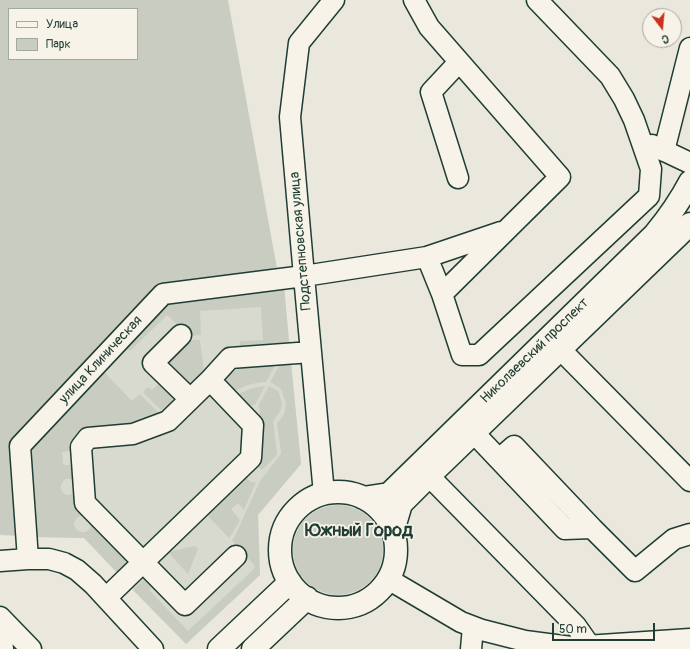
<!DOCTYPE html>
<meta charset="utf-8">
<style>
body{margin:0}
#map{position:relative;width:690px;height:649px;overflow:hidden;background:#eae8dd;font-family:Pangolin,sans-serif}
canvas{display:block}
.legend{position:absolute;left:8px;top:8px;width:130px;height:52px;box-sizing:border-box;background:#f7f3e8;border:1px solid #a1aaa0;margin:0;padding:5px 7px;list-style:none;font-size:12px;color:#1f3d34}
.legend li{display:flex;align-items:center;gap:8px;height:20px}
.legend b{width:20px;border:1px solid #a1aaa0}
.north{position:absolute;left:642px;top:8px;width:40px;height:40px;box-sizing:border-box;background:#f7f3e8;border:1px solid #a1aaa0;border-radius:50%;rotate:164deg;font-size:11px;font-weight:700;line-height:16px;text-align:center;color:#1f3d34}
.north::after{content:'';display:block;margin:auto;width:14px;height:18px;background:#c8321e;clip-path:polygon(50% 0,100% 100%,50% 72%,0 100%)}
.scale{position:absolute;left:552px;top:623px;width:103px;height:18px;box-sizing:border-box;border:2px solid #1f3d34;border-top:0;padding-left:5px;font-size:12px;line-height:14px;white-space:nowrap;color:#1f3d34;-webkit-text-stroke:3px #f7f3e8;paint-order:stroke}
</style>
<div id="map">
<canvas width="690" height="649"></canvas>
<ul class="legend">
<li><b style="height:5px;background:#f7f3e8"></b>Улица</li>
<li><b style="height:11px;background:#c8ccc1"></b>Парк</li>
</ul>
<div class="north">С</div>
<div class="scale">50 m</div>
</div>
<script>
const g = document.querySelector('canvas').getContext('2d');
g.lineJoin = 'round';
function paint(path, color) { g.fillStyle = color; g.fill(path, 'evenodd'); }
function stroke(path, color, width, dash) { g.strokeStyle = color; g.lineWidth = width; g.lineCap = dash ? 'butt' : 'round'; g.setLineDash(dash || []); g.stroke(path); }
function drawText(font, color, halo, rows, align = 'center') {
  g.font = font + ' Pangolin,sans-serif'; g.lineWidth = 3.5; g.setLineDash([]); g.textBaseline = 'middle'; g.strokeStyle = halo; g.fillStyle = color; for (const [text, x, y, turn = 0] of rows) {
    g.save(); g.translate(x, y); g.rotate((+turn || 0) * Math.PI / 180); g.textAlign = isNaN(turn) ? turn : align; if (halo) g.strokeText(text, 0, 0); g.fillText(text, 0, 0); g.restore();
  }
}
const built = new Path2D(`
 M284,286L301,464L258,515L260,575L186,644L84,538L32,537L24,446L163,299Z`);
const green = new Path2D(`
 M0,0H228L278,274L159,290L14,446L22,536L0,535ZM9,9H137V59H9Z
 M284,286L289,342L240,346V341L263,340L261,307L200,311L201,335L190,336L167,315L130,351L120,344L163,299Z
 M191,340H200L204,372L191,385L187,384L169,366L170,362Z
 M291,364L301,464L258,515L260,575L186,644L133,590L149,574L153,585L149,590L188,631L254,569L255,566L232,540L235,536L260,481L280,455L281,452L277,424L284,414L286,404L282,391L280,388L270,382L280,365Z
 M275,365L266,382C253,383 245,385 233,392L225,384V381C235,363 258,366 275,365Z
 M99,367L132,401L140,394L163,417L74,450L62,452L63,465H72L75,482L70,479H65C55,489 65,500 75,492L85,516C81,516 78,516 76,519C67,531 92,540 91,522L132,564L121,577L84,538L32,537L24,446Z
 M159,384C163,388 177,397 174,404C172,408 168,411 165,414L143,392L148,387L152,390Z
 M265,386L255,405H252L249,407L236,396C245,390 254,387 265,386Z
 M269,386L278,391C284,407 283,408 273,421L277,453L276,456L262,470L258,467L255,466L258,416C260,412 261,409 258,406Z
 M246,475C247,480 251,483 256,482L244,510L238,503L231,509L240,520L232,534L229,538L206,514Z
 M293 550a45 45 0 1 1 90 0a45 45 0 1 1-90 0Z
 M195,546L198,549L188,574L168,552Z`);
const minor = new Path2D(`
 M652,145L690,163
 M664,151L690,48
 M458,178L431,92L459,62
 M427,257L501,232
 M442,294L462,355H479L649,196L651,169L634,120L624,99L610,76L537,0
 M181,335L153,363L190,399
 M560,349L690,481
 M474,433L565,529L592,528L635,571L674,539L690,534
 M499,459L514,446L592,528
 M429,476L576,626L590,646
 M324,494L304,276L290,117L299,43L334,0
 M236,556L185,605L85,503L81,447L88,438L133,434L168,421L210,380L230,358L311,352
 M28,559L20,446L163,294L304,276L427,257L442,294L560,177L429,27L414,0
 M0,561L28,559H49L64,563L77,570L93,584L153,649
 M388,579L461,622L482,630L525,641L571,647L690,639
 M106,598L251,458L253,425L210,380
 M0,617L31,649
 M0,623L3,649
 M471,649L473,627`);
const major = new Path2D(`
 M280 550a58 58 0 1 1 116 0a58 58 0 1 1-116 0Z
 M363,498L389,494L655,234C668,218 680,201 690,182
 M393,531L401,504L429,476L690,224
 M219,649L290,582
 M253,649L307,598`);
const streetNames = [
 ["Подстепновская улица",301,241,-95],
 ["Николаевский проспект",535,351,-44],
 ["улица Клиническая",101,360,-47]
];
const districtNames = [
 ["Южный Город",359,531]
];
paint(built, '#d9dacf');
paint(green, '#c8ccc1');
stroke(minor, '#1f3d34', 23);
stroke(major, '#1f3d34', 25);
stroke(minor, '#f7f3e8', 20);
stroke(major, '#f7f3e8', 22);
drawText('14px', '#1f3d34', '#f7f3e8', streetNames);
drawText('bold 18px', '#1f3d34', '#f7f3e8', districtNames);
</script>
